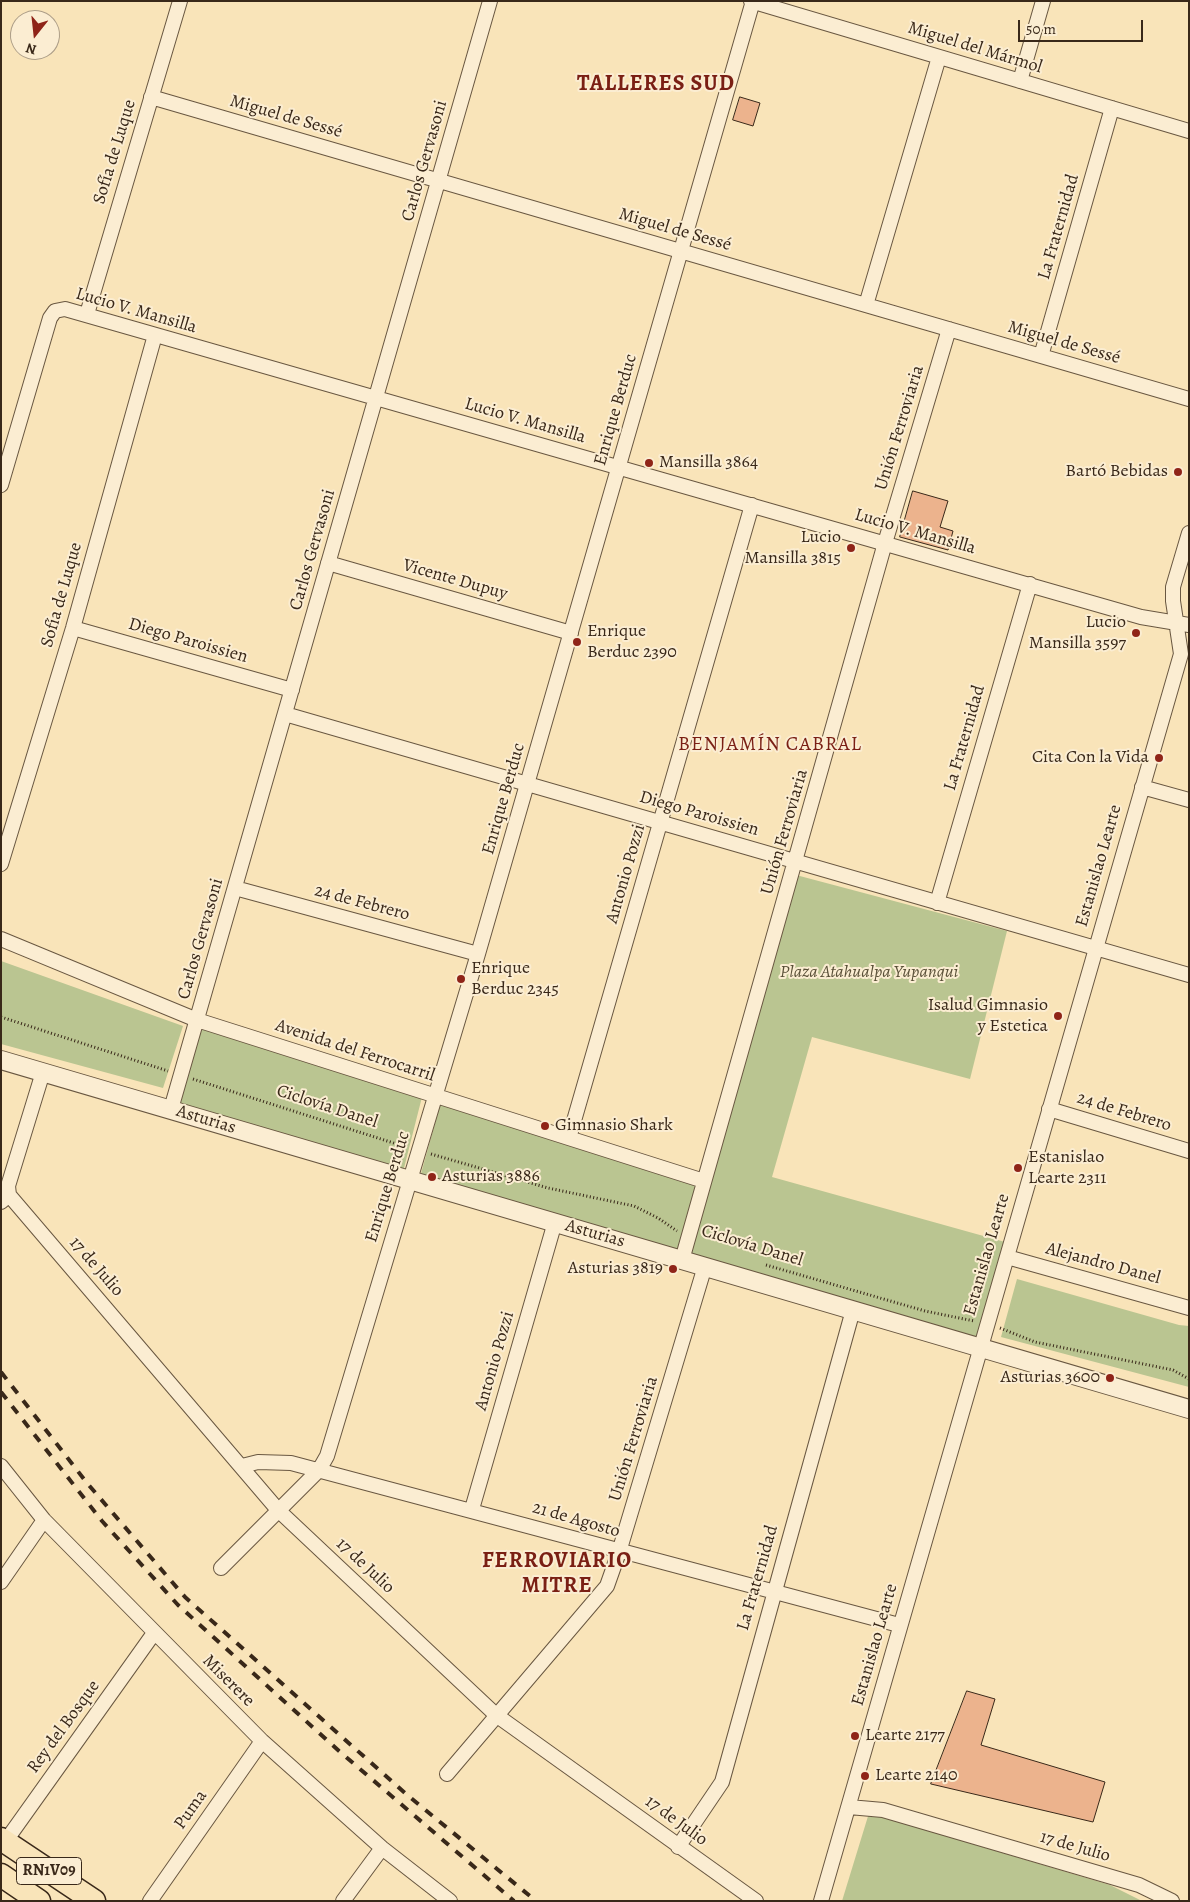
<!DOCTYPE html>
<meta charset="utf-8">
<style>
body{margin:0}
#map{position:relative;width:1190px;height:1902px;overflow:hidden;background:#f9e4b9;font-family:Alegreya,serif}
canvas{display:block}
.frame{position:absolute;inset:0;border:2px solid #392819;pointer-events:none}
.north{position:absolute;left:10px;top:10px;width:50px;height:50px;box-sizing:border-box;background:#fbedd2;border:1px solid #ad9e88;border-radius:50%;rotate:196deg;font-size:14px;font-weight:700;line-height:20px;text-align:center;color:#392819}
.north::after{content:'';display:block;margin:auto;width:18px;height:22px;background:#8f2418;clip-path:polygon(50% 0,100% 100%,50% 72%,0 100%)}
.scale{position:absolute;left:1018px;top:20px;width:125px;height:22px;box-sizing:border-box;border:2px solid #392819;border-top:0;padding-left:6px;font-size:15px;line-height:18px;white-space:nowrap;color:#392819;-webkit-text-stroke:4px #fbedd2;paint-order:stroke}
</style>
<div id="map">
<canvas width="1190" height="1902"></canvas>
<div class="frame"></div>
<div class="north">N</div>
<div class="scale">50 m</div>
</div>
<script>
const g = document.querySelector('canvas').getContext('2d');
g.lineJoin = 'round';
function paint(path, color) { g.fillStyle = color; g.fill(path, 'evenodd'); }
function stroke(path, color, width, dash) { g.strokeStyle = color; g.lineWidth = width; g.lineCap = dash ? 'butt' : 'round'; g.setLineDash(dash || []); g.stroke(path); }
function drawText(font, color, halo, rows, align = 'center') {
  g.font = font + ' Alegreya,serif'; g.lineWidth = 4; g.setLineDash([]); g.textBaseline = 'middle'; g.strokeStyle = halo; g.fillStyle = color; for (const [text, x, y, turn = 0] of rows) {
    g.save(); g.translate(x, y); g.rotate((+turn || 0) * Math.PI / 180); g.textAlign = isNaN(turn) ? turn : align; if (halo) g.strokeText(text, 0, 0); g.fillText(text, 0, 0); g.restore();
  }
}
const green = new Path2D(`
 M796,875L1007,931L970,1079L812,1037L772,1177L1005,1242L977,1343L686,1257Z
 M1,961L183,1026L163,1088L1,1044Z
 M201,1027L422,1097L403,1172L179,1105Z
 M441,1102L700,1184L679,1254L420,1177Z
 M1017,1279L1179,1325L1189,1326V1387L1001,1337Z
 M869,1813L1110,1885L1142,1901H842Z`);
const building = new Path2D(`
 M740,97L760,103L753,126L733,120Z
 M913,491L948,501L940,527L953,531L948,550L900,537Z
 M967,1691L995,1699L981,1745L1105,1782L1093,1822L931,1784Z`);
const path = new Path2D(`
 M1,1017L168,1071
 M193,1079L406,1147
 M431,1154L548,1188L634,1206L658,1218L677,1231
 M766,1265L925,1311L974,1321
 M1000,1328L1035,1342L1173,1370L1189,1379`);
const minor = new Path2D(`
 M751,1L1189,131
 M1020,81L1043,1
 M151,97L1189,399
 M866,305L939,57
 M87,314L180,1
 M1041,356L1112,108
 M1,485L50,318L55,311L65,309L1141,617L1189,625
 M328,563L571,633
 M73,628L292,690
 M285,714L1189,975
 M1142,787L1189,800
 M1,864L73,628L155,335
 M235,888L478,954
 M937,903L1030,584
 M1,939L197,1020L704,1181
 M171,1109L490,1
 M1049,1109L1189,1151
 M569,1138L752,505
 M9,1195L278,1510L496,1715L756,1901
 M1,1202L9,1195L8,1186L43,1072
 M1007,1257L1189,1308
 M682,1260L885,543L949,329
 M1,1466L44,1520L262,1741L382,1848L450,1901
 M242,1466L258,1462L291,1463L899,1625
 M472,1509L555,1222
 M221,1568L319,1470L327,1456L478,954L753,1
 M1,1582L44,1520
 M447,1774L607,1586L619,1552L705,1266
 M849,1807L883,1810L1139,1885L1172,1901
 M5,1842L154,1633
 M678,1847L722,1782L853,1310
 M150,1901L262,1741
 M343,1901L382,1848
 M821,1901L1181,654L1173,601V587L1189,533`);
const tertiary = new Path2D(`
 M1,1060L1189,1409`);
const primary = new Path2D(`
 M1,1839L94,1901
 M1,1875L39,1901`);
const rail = new Path2D(`
 M1,1372L87,1483L185,1597L406,1794L536,1901
 M1,1392L102,1521L178,1605L339,1751L514,1901`);
const markers = [
 [649,463,5,"#8f2418"],
 [1178,472,5,"#8f2418"],
 [851,548,5,"#8f2418"],
 [1136,633,5,"#8f2418"],
 [577,642,5,"#8f2418"],
 [1159,758,5,"#8f2418"],
 [461,979,5,"#8f2418"],
 [1058,1016,5,"#8f2418"],
 [545,1126,5,"#8f2418"],
 [1018,1168,5,"#8f2418"],
 [432,1177,5,"#8f2418"],
 [673,1269,5,"#8f2418"],
 [1110,1378,5,"#8f2418"],
 [855,1736,5,"#8f2418"],
 [865,1776,5,"#8f2418"]
];
const shields = [
 [49,1871,65]
];
const shieldNames = [
 ["RN1V09",49,1871]
];
const streetNames = [
 ["Miguel del Mármol",975,48,17],
 ["Miguel de Sessé",286,117,16],
 ["Sofía de Luque",115,152,-73],
 ["Carlos Gervasoni",425,161,-74],
 ["La Fraternidad",1059,227,-74],
 ["Miguel de Sessé",675,230,16],
 ["Lucio V. Mansilla",136,311,16],
 ["Miguel de Sessé",1064,343,16],
 ["Enrique Berduc",616,410,-74],
 ["Lucio V. Mansilla",525,421,16],
 ["Unión Ferroviaria",900,428,-73],
 ["Lucio V. Mansilla",915,532,16],
 ["Carlos Gervasoni",313,550,-74],
 ["Vicente Dupuy",455,580,16],
 ["Sofía de Luque",62,595,-74],
 ["Diego Paroissien",188,641,16],
 ["La Fraternidad",965,738,-74],
 ["Enrique Berduc",504,799,-74],
 ["Diego Paroissien",699,814,16],
 ["Unión Ferroviaria",785,832,-74],
 ["Estanislao Learte",1099,866,-74],
 ["Antonio Pozzi",626,874,-74],
 ["24 de Febrero",362,903,15],
 ["Carlos Gervasoni",201,939,-74],
 ["Avenida del Ferrocarril",355,1051,18],
 ["Ciclovía Danel",327,1107,18],
 ["24 de Febrero",1124,1112,17],
 ["Asturias",206,1120,17],
 ["Enrique Berduc",388,1187,-73],
 ["Asturias",595,1234,16],
 ["Ciclovía Danel",752,1246,17],
 ["Estanislao Learte",987,1255,-74],
 ["Alejandro Danel",1103,1264,15],
 ["17 de Julio",96,1267,49],
 ["Antonio Pozzi",495,1361,-74],
 ["Unión Ferroviaria",634,1439,-73],
 ["21 de Agosto",576,1520,16],
 ["17 de Julio",365,1566,43],
 ["La Fraternidad",758,1578,-74],
 ["Estanislao Learte",875,1645,-74],
 ["Miserere",228,1681,45],
 ["Rey del Bosque",64,1727,-54],
 ["Puma",191,1810,-55],
 ["17 de Julio",676,1821,36],
 ["17 de Julio",1075,1847,16]
];
const poiNames = [
 ["Mansilla 3864",659,463],
 ["Bartó Bebidas",1168,472,"right"],
 ["Lucio",841,538,"right"],
 ["Mansilla 3815",841,559,"right"],
 ["Lucio",1126,623,"right"],
 ["Mansilla 3597",1126,644,"right"],
 ["Enrique",587,632],
 ["Berduc 2390",587,653],
 ["Cita Con la Vida",1149,758,"right"],
 ["Enrique",471,969],
 ["Berduc 2345",471,990],
 ["Isalud Gimnasio",1048,1006,"right"],
 ["y Estetica",1048,1027,"right"],
 ["Gimnasio Shark",555,1126],
 ["Estanislao",1028,1158],
 ["Learte 2311",1028,1179],
 ["Asturias 3886",442,1177],
 ["Asturias 3819",663,1269,"right"],
 ["Asturias 3600",1100,1378,"right"],
 ["Learte 2177",865,1736],
 ["Learte 2140",875,1776]
];
const parkNames = [
 ["Plaza Atahualpa Yupanqui",869,973]
];
const quarterNames = [
 ["BENJAMÍN CABRAL",770,745]
];
const districtNames = [
 ["TALLERES SUD",656,85],
 ["FERROVIARIO",557,1562],
 ["MITRE",557,1587]
];
paint(green, '#bac591');
paint(building, '#ecb38d');
stroke(building, '#392819', 1);
stroke(minor, '#695741', 16);
stroke(tertiary, '#695741', 20);
stroke(primary, '#392819', 25);
stroke(path, '#392819', 3, [1, 2.5]);
stroke(minor, '#fbedd2', 14);
stroke(tertiary, '#fbedd2', 18);
stroke(primary, '#f9e4b9', 22);
stroke(rail, '#392819', 4, [9, 9]);
for (const [x, y, r, color] of markers) { const dot = new Path2D(); dot.arc(x, y, r, 0, 2 * Math.PI); g.fillStyle = color; g.fill(dot); stroke(dot, '#fbedd2', 2); }
for (const [x, y, w] of shields) { const box = new Path2D(); box.roundRect(x - w / 2, y - 13.5, w, 27, 4); g.fillStyle = '#fbedd2'; g.fill(box); stroke(box, '#392819', 1); }
drawText('bold 16px', '#392819', null, shieldNames);
drawText('18px', '#392819', '#fbedd2', streetNames);
drawText('18px', '#392819', '#fbedd2', poiNames, 'left');
drawText('italic 18px', '#594f37', '#fbedd2', parkNames);
g.letterSpacing = '1px';
drawText('20px', '#7a1f14', '#fbedd2', quarterNames);
g.letterSpacing = '0px';
g.letterSpacing = '1px';
drawText('bold 22px', '#7a1f14', '#fbedd2', districtNames);
g.letterSpacing = '0px';
</script>
